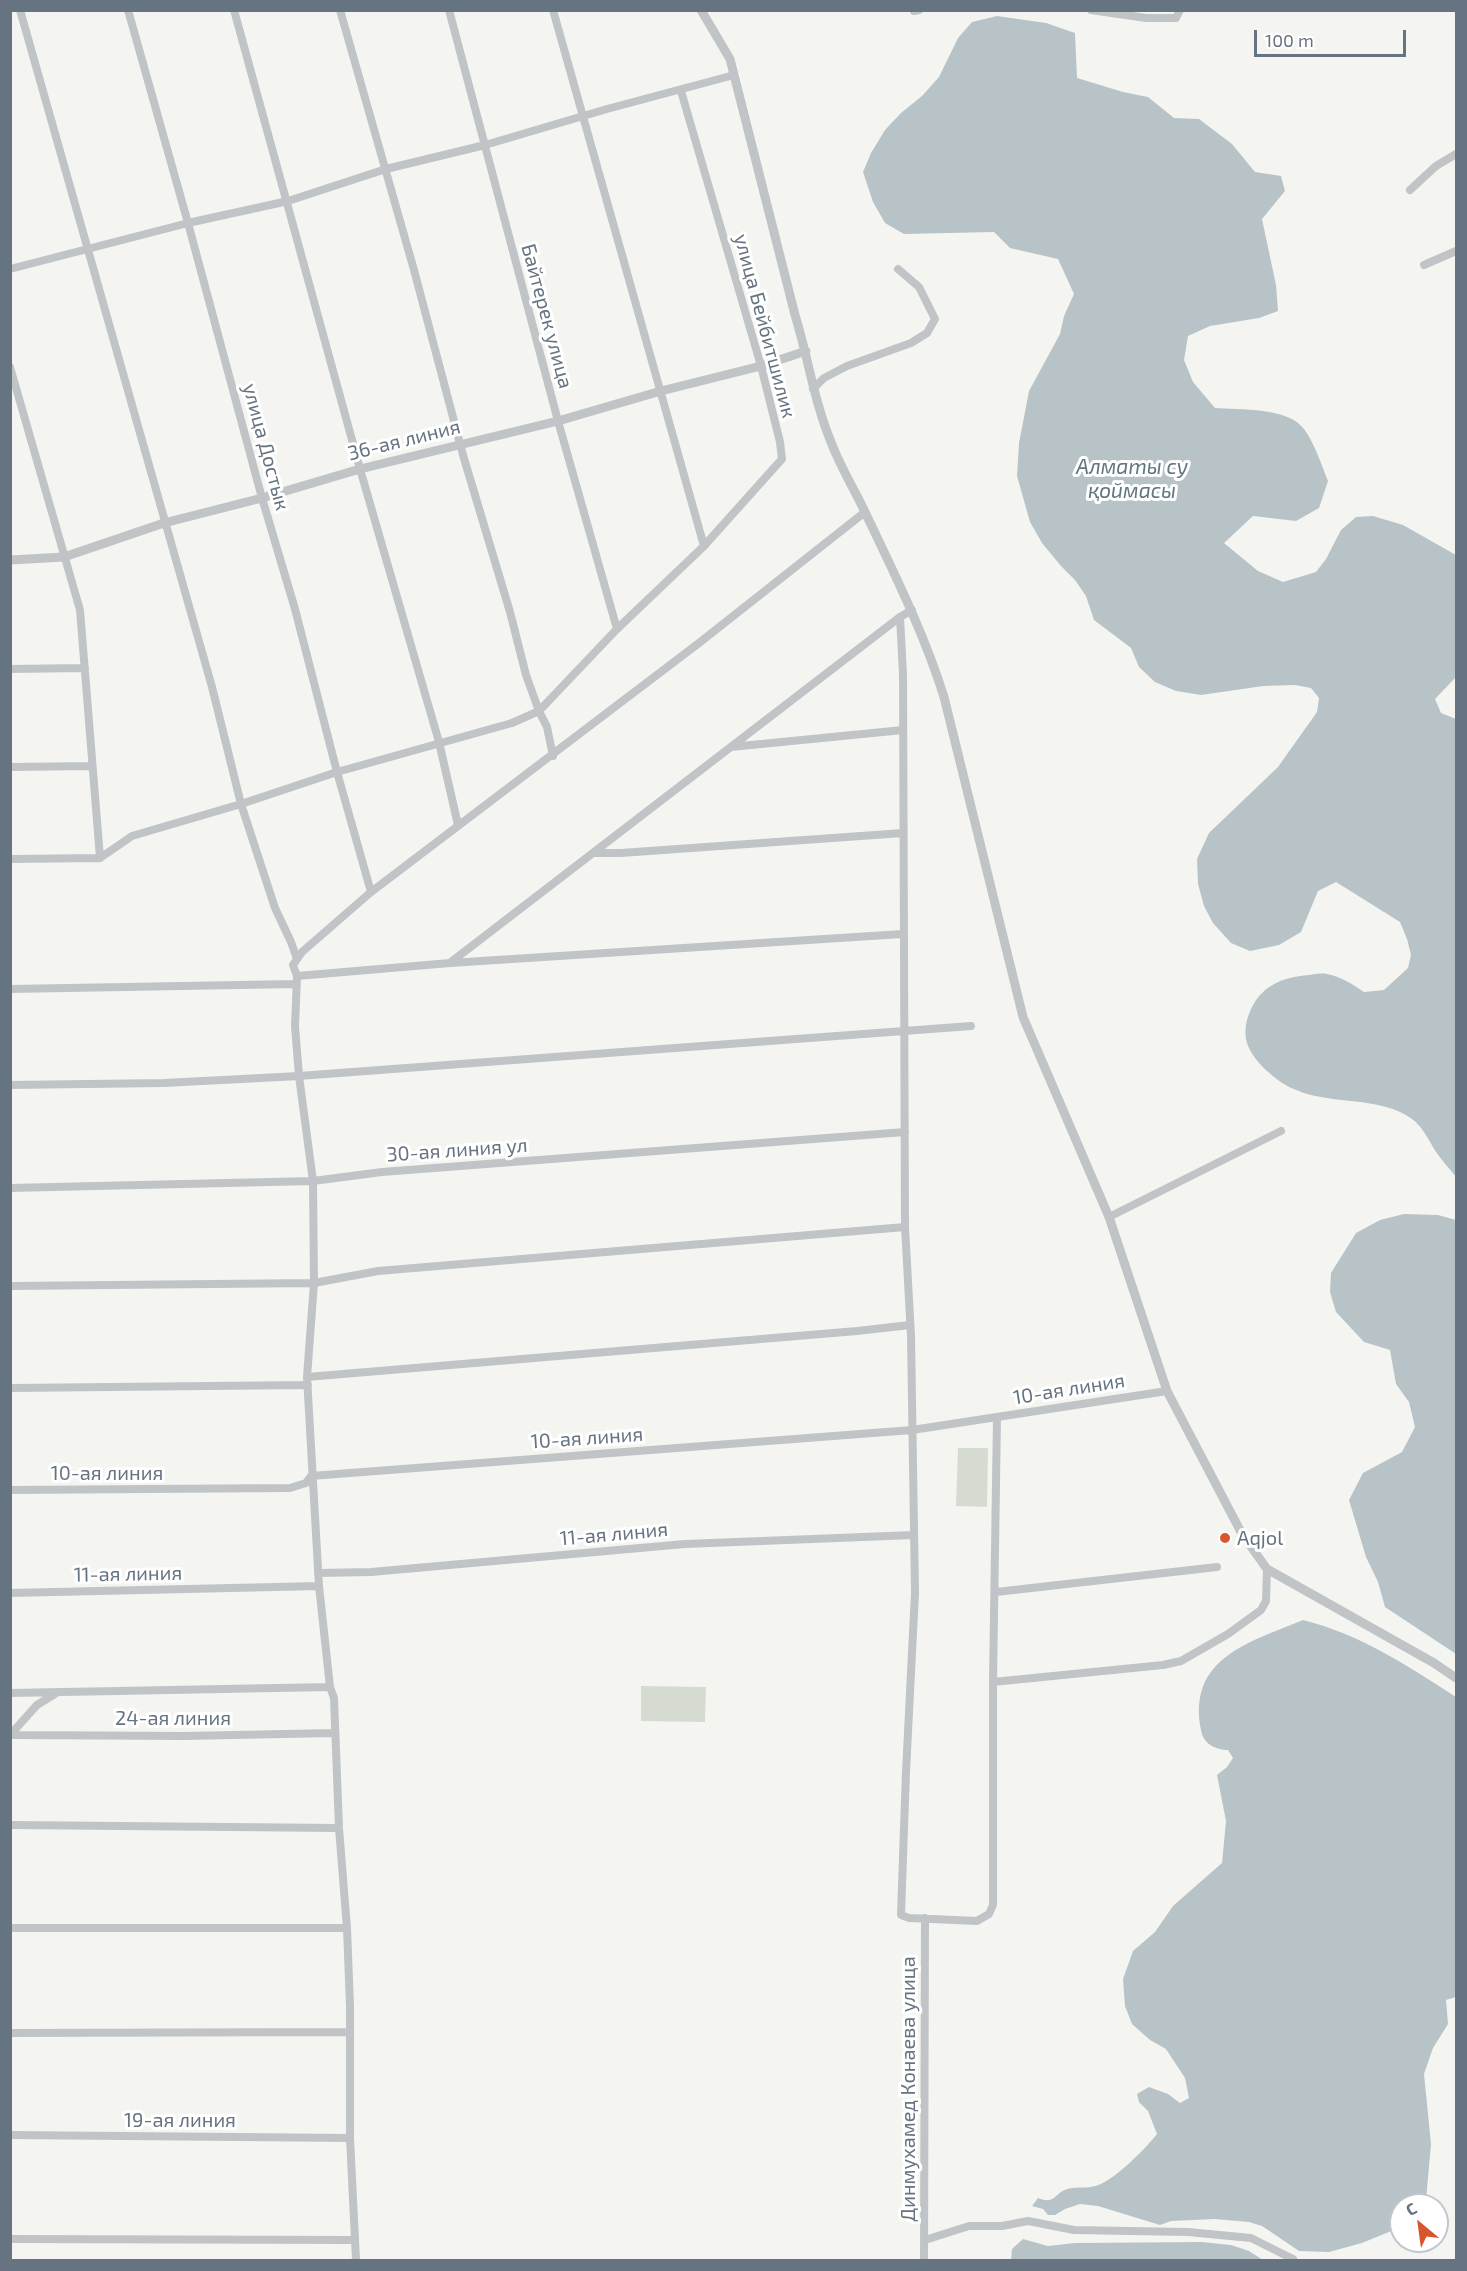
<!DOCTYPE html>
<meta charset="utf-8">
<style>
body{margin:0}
#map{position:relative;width:1467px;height:2271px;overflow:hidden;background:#f4f5f1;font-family:"Exo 2",sans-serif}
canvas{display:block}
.frame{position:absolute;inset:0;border:12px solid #657480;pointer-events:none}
.north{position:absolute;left:1389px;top:2193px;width:60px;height:60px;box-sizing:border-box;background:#fff;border:2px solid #c1c7cc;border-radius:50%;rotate:331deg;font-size:16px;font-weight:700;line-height:24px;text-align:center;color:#657480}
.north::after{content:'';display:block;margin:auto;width:21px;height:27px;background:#d9562d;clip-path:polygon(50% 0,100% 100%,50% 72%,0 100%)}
.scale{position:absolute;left:1254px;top:30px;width:152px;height:27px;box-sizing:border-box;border:3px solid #657480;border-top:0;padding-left:8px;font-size:18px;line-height:21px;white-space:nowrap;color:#657480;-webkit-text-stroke:4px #fff;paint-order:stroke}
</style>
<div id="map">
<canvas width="1467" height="2271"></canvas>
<div class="frame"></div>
<div class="north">С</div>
<div class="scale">100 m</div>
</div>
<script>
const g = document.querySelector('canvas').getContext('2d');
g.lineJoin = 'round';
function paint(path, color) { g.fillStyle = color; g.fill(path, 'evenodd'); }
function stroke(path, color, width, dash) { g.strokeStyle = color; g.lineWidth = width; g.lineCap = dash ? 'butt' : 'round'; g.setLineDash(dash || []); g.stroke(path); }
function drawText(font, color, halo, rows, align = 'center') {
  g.font = font + ' "Exo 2",sans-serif'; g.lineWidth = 6; g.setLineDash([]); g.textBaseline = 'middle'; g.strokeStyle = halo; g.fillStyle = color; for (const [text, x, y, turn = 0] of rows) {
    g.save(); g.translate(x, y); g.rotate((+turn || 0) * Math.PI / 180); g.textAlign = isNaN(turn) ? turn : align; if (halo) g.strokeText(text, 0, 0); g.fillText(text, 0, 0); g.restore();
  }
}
const green = new Path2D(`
 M958,1448H988L987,1507L956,1506Z
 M641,1686L706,1687L705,1722L641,1721Z`);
const water = new Path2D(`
 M997,16L1046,23L1075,33L1077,78L1123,92L1148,97L1174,118L1199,119L1232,144L1255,172L1281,176L1285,191L1262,219L1276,285L1278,311L1259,318L1210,326L1188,336L1184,360L1193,382L1215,408C1240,410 1288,407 1304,429C1315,444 1321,464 1328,481L1319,508L1296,521L1253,516L1224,543L1258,571L1283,582L1316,572L1326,559L1341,530L1356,517L1373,516L1403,525L1456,555V677L1435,699L1441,713L1456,719V1177C1450,1169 1442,1161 1436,1152C1429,1141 1423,1127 1412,1119C1374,1091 1315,1111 1274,1077C1263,1068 1254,1059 1248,1046C1244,1036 1245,1024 1249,1014C1259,987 1281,977 1309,975C1315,974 1322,973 1327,974C1342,977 1352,984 1364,992L1384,990L1408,968L1411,955L1407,939L1400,922L1336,882L1318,891L1301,932L1279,945L1250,951L1231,943L1213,923L1204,906L1198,884L1197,859L1209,833L1278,767L1317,712L1319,698L1311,688L1295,685L1263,686L1201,695L1176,691L1155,682L1139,667L1131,648L1094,620L1086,596L1075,580L1061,566L1042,543L1030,522L1017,476L1019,443L1029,391L1060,334L1064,316L1074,294L1058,259L1010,248L994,232L904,234L885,223L873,202L863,172L871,153L885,130L901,113L922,96L939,77L958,38L972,22Z
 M1404,1214L1438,1215L1456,1220V1654L1385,1607L1378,1582L1366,1557L1349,1500L1363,1473L1402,1452L1415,1427L1409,1402L1396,1384L1390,1350L1364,1342L1336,1312L1330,1292L1331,1273L1356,1233L1380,1220Z
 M1303,1620C1362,1635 1406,1665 1456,1697V1997L1446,2000L1448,2024L1433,2048L1424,2074L1431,2144L1426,2200L1423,2205H1401V2226L1396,2229L1362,2243L1329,2252L1299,2251L1262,2226L1249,2222L1215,2219L1171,2221L1160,2225L1098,2206L1080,2204L1065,2209L1055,2215H1048L1043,2209L1032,2206L1038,2198C1056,2205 1054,2193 1067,2189C1077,2186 1086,2189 1095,2186C1113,2182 1145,2149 1157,2134L1148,2111L1139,2102L1137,2094L1149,2087L1168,2094L1180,2103L1189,2098L1185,2078L1166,2049L1150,2040L1132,2024L1125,2006L1123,1979L1133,1951L1155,1932L1173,1906L1222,1863L1226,1821L1217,1775L1227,1767L1233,1758L1228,1750C1216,1750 1203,1744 1201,1730C1187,1657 1251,1642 1303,1620Z
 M1023,2239L1048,2246L1075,2243L1201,2242L1231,2245L1249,2251L1263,2260H1011L1012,2249Z`);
const minor = new Path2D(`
 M20,10L212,687L241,804L275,908L291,942L297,959
 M128,10L188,223L262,498L295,609L337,772L371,892
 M234,10L360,469L439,742L458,825
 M340,10L414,270L463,455L510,612L526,675L539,711L547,727L553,756
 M449,10L558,421L617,629
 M553,10L704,546
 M1091,10L1146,18H1176L1180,10
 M914,11L919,10
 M1410,190L1436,166L1456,154
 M1424,265L1456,251
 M10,269L188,223L288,201L386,169L485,145L607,109L734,75
 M10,367L80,610L100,858L10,859
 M813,389L824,378L847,366L911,343L927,333L935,319L919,287L898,269
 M900,617L903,674L905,1227L911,1336L915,1593L906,1772L901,1915L909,1918L977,1921L989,1914L993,1905V1682L997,1417
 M10,669L85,668
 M731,747L903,730
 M10,767L92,766
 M593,853H621L903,833
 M100,858L132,836L241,804L337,772L512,723L539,711L617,629L704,546L782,459L780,442L761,366L681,91
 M451,962L900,617L912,610
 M297,976L450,963L902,934
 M10,989L296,984
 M10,1085L164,1083L299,1076L971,1026
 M10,1188L313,1181L382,1172L905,1132
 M1109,1217L1281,1131
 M10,1286L314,1283L378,1271L905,1227
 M307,1377L857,1331L910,1325
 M10,1388L308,1385
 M10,1490L290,1488L306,1483L311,1476L912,1430L1167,1391
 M318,1573L371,1572L685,1544L914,1535
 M996,1592L1217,1567
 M10,1593L319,1586
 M993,1682L1163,1665L1181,1661L1228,1634L1261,1610L1266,1601L1267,1569
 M330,1687L319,1586L307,1377L314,1283L313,1181L299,1076L295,1026L297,976L293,965L302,952L371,892L699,643L865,512
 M10,1693L330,1687L334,1698L339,1828L347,1928L350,2006V2138L356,2260
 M10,1735L37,1705L58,1692
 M12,1735L184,1736L334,1733
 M10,1825L339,1828
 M10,1928H347
 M10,2033L350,2032
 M10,2135L350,2138
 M10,2239L355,2240
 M925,2240L969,2226H1002L1028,2221L1074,2230L1188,2232L1251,2238L1293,2259
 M924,2260L925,1918`);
const tertiary = new Path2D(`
 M701,10L730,59L795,315C808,357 814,401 831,442C840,466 854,489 865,512C894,573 924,633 944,697L1023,1017L1109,1217L1167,1391L1242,1534L1267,1569L1434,1663L1456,1678
 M10,560L64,557L164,523L262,498L360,469L558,421L661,391L761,366L806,351`);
const markers = [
 [1225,1538,6,"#d9562d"]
];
const streetNames = [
 ["Байтерек улица",547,316,75],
 ["улица Бейбитшилик",765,326,75],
 ["36-ая линия",404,440,-14],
 ["улица Достык",266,447,75],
 ["30-ая линия ул",457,1150,-4],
 ["10-ая линия",1069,1389,-9],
 ["10-ая линия",587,1438,-4],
 ["10-ая линия",107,1473],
 ["11-ая линия",614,1534,-5],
 ["11-ая линия",128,1574,-1],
 ["24-ая линия",173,1718],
 ["Динмухамед Конаева улица",908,2089,-90],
 ["19-ая линия",180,2120]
];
const poiNames = [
 ["Aqjol",1237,1538]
];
const waterNames = [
 ["Алматы су",1132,467],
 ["қоймасы",1132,491]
];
paint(green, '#d6dbd2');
paint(water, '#b8c3c7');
stroke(minor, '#c0c4c7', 8);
stroke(tertiary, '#c0c4c7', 9);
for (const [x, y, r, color] of markers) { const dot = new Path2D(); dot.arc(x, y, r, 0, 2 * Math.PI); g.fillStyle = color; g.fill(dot); stroke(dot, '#fff', 2); }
drawText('20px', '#657480', '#fff', streetNames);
drawText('20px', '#657480', '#fff', poiNames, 'left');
drawText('italic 21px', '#61767e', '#fff', waterNames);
</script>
